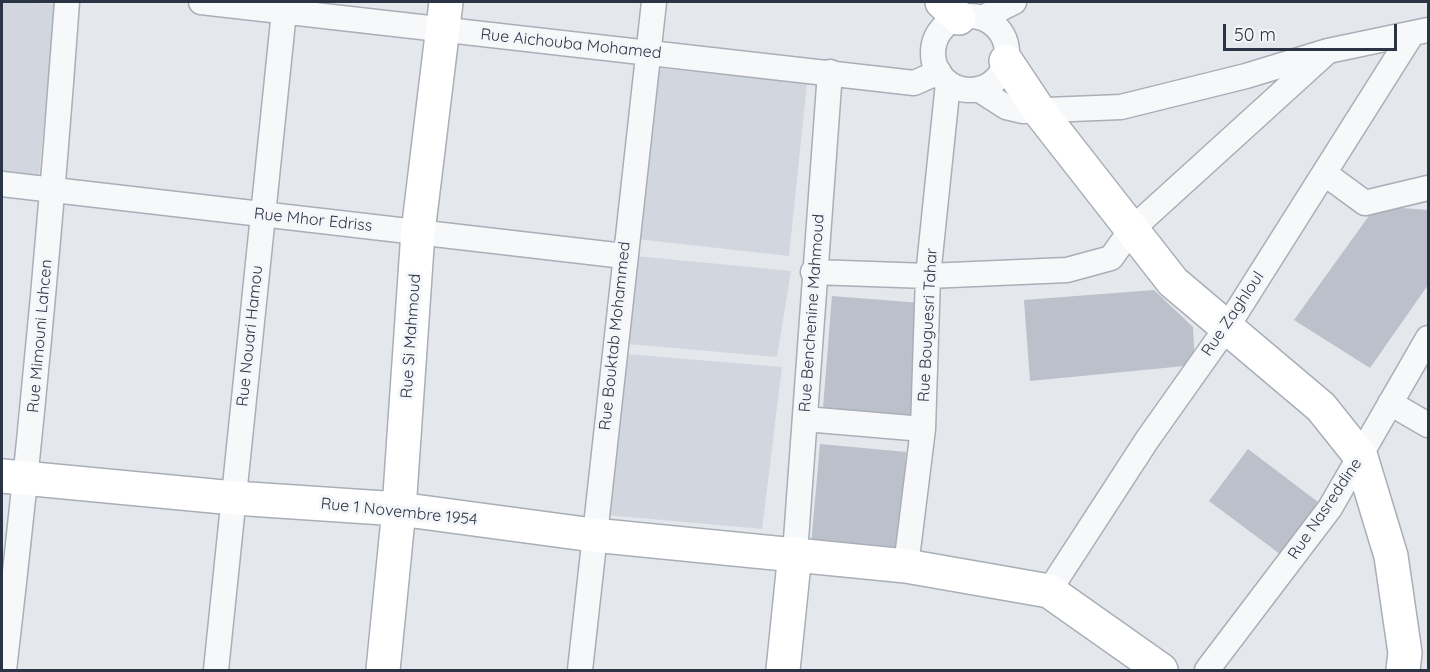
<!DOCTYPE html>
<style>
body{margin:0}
#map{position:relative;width:1430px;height:672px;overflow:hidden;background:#e4e7ec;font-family:Quicksand,sans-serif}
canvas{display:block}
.frame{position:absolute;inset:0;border:3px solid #2b3445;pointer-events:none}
.scale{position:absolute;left:1223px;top:24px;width:174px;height:27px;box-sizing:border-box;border:3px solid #2b3445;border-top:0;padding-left:8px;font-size:18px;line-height:21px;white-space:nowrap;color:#2b3445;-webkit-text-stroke:4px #f4f6f9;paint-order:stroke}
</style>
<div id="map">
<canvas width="1430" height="672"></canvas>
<div class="frame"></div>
<div class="scale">50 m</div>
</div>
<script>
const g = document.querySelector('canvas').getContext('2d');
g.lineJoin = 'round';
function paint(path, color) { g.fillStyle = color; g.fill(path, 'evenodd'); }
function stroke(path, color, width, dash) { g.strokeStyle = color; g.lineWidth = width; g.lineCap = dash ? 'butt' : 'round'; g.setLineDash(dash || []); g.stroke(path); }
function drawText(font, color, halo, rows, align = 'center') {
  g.font = font + ' Quicksand,sans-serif'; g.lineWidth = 6; g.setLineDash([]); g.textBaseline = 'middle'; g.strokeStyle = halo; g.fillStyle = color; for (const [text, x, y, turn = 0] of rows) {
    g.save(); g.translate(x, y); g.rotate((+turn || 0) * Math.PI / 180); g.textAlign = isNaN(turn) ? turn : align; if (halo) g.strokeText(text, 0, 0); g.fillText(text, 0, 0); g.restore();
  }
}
const built = new Path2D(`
 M2,2L56,4L39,176L2,171Z
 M655,68L807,83L789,256L637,239Z
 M635,256L791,271L777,357L628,344Z
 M626,354L782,367L762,529L607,515Z`);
const building = new Path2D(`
 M1376,206L1428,210V285L1370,368L1294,320Z
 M1154,290L1193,327L1195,365L1030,381L1024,300Z
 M832,296L921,303L912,415L823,408Z
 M820,444L906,452L898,553L811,545Z
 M1248,449L1318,502L1280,554L1209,501Z`);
const street = new Path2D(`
 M201,2L914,83L939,72
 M933 53a37 37 0 1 1 74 0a37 37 0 1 1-74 0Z
 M982,18L1014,2
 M978,89L1006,107L1023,111L1121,107L1246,76L1328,51L1428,30
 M1324,173L1365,203L1428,188
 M2,184L624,256
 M813,272L928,276L1067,270L1111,258L1131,230L1328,51
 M1390,403L1428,425
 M805,419L923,429
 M795,553L830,72
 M906,566L923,429L928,276L948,83
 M1049,591L1147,440L1227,327L1412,34
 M4,670C30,448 51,225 67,2
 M216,670L285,2
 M580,670L654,2
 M1207,670L1330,508L1428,338`);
const secondary = new Path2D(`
 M942,2L959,18
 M1006,61L1040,112L1173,282L1321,407L1361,457L1391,556L1405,653L1403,670
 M2,476L234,498L399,509L593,535L906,566L1049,591L1161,670
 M383,670L399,509L418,232L446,2
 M783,670L795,553`);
const streetNames = [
 ["Rue Aichouba Mohamed",571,44,6],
 ["Rue Mhor Edriss",313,220,6],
 ["Rue Benchenine Mahmoud",812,313,-86],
 ["Rue Zaghloul",1233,314,-56],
 ["Rue Bouguesri Tahar",928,325,-87],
 ["Rue Mimouni Lahcen",40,336,-85],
 ["Rue Nouari Hamou",250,336,-84],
 ["Rue Si Mahmoud",411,336,-86],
 ["Rue Bouktab Mohammed",615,336,-84],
 ["Rue Nasreddine",1325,509,-56],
 ["Rue 1 Novembre 1954",399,512,6]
];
paint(built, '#d2d6de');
paint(building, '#bbc0ca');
stroke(street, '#a9aeb7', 27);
stroke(secondary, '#a9aeb7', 36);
stroke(street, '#f7f8fa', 24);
stroke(secondary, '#fff', 33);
drawText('16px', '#2b3445', '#f4f6f9', streetNames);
</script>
